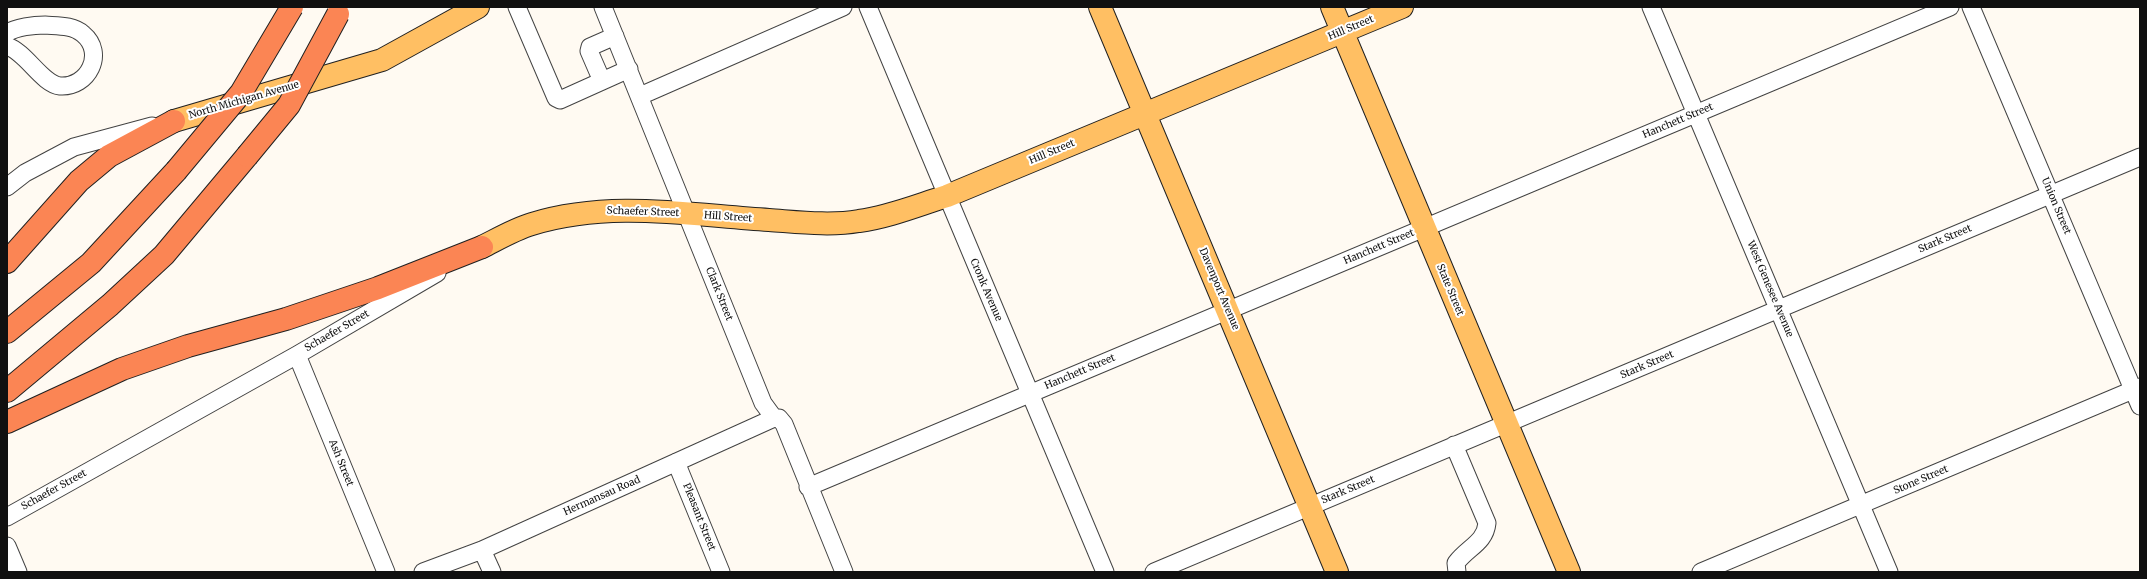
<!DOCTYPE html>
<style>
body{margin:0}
#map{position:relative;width:2147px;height:579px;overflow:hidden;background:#fffaf2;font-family:Merriweather,serif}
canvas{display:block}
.frame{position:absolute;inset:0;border:8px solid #101010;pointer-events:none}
</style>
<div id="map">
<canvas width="2147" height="579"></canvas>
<div class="frame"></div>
</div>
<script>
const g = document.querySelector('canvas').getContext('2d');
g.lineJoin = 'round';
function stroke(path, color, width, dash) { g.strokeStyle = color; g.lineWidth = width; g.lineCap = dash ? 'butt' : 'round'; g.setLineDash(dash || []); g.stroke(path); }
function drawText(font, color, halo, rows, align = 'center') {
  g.font = font + ' Merriweather,serif'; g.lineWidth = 4; g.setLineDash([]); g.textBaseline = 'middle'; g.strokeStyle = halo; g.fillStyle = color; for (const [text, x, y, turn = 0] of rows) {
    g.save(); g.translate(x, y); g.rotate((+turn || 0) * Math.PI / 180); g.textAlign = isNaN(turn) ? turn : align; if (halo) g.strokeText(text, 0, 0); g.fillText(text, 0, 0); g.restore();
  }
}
const minor = new Path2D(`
 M517,7L556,98L560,100L629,69
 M603,7L763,403L774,418H779L784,424L844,572
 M868,7L1105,572
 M1651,7L1889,572
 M1971,7L2140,406
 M7,33C16,27 34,25 45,25C58,26 73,25 83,34C106,53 88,88 60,86C42,84 26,52 7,46
 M602,81L589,51L590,47L615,36
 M640,96L843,7
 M7,187L25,173L74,147L152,126
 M297,355L386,572
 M1454,445L1487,523C1485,543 1468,547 1456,563L1457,572
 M676,462L721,572
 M808,487L1950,7
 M7,517L297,355L437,273
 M7,546L18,572
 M482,550L492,572
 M423,572L482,550L774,418
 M1154,572L2140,157
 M1701,572L2140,387`);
const major = new Path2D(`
 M1100,7L1337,572
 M1332,7L1569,572
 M174,121L382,60L478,7
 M482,247C498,239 515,229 532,224C610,200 689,215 769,220C798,222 830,226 859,221C889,217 918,205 947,196L1402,7`);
const highway = new Path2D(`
 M7,262L79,181L109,156L174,121
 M7,332L91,263L176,171
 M7,391L110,305L164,255L247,156
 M7,422L122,369L188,346L286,319L378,288L482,247`);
const highwayBridge = new Path2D(`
 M247,156L289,105L338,14
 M176,171L241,93L292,7`);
const streetNames = [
 ["Hill Street",1351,28,-23],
 ["North Michigan Avenue",244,100,-16],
 ["Hanchett Street",1678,121,-23],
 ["Hill Street",1052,152,-23],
 ["Union Street",2056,206,67],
 ["Schaefer Street",643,212,2],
 ["Hill Street",728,217,4],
 ["Stark Street",1945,239,-23],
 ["Hanchett Street",1379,247,-23],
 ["Davenport Avenue",1219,289,67],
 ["West Genesee Avenue",1770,289,67],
 ["Cronk Avenue",986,290,67],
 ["State Street",1450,290,67],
 ["Clark Street",719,294,68],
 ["Schaefer Street",337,331,-30],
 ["Stark Street",1647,365,-23],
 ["Hanchett Street",1080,372,-23],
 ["Ash Street",341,463,68],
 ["Stone Street",1921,480,-23],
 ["Schaefer Street",54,490,-29],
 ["Stark Street",1348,490,-23],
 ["Hermansau Road",602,496,-24],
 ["Pleasant Street",699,517,68]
];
stroke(minor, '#434343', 19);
stroke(major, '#212121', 24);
stroke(highway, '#212121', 24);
stroke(minor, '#fff', 17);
stroke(major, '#ffbf63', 22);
stroke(highway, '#fb8554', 22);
stroke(highwayBridge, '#212121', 24, []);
stroke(highwayBridge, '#fb8554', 22);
drawText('10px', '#101010', '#fff', streetNames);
</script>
